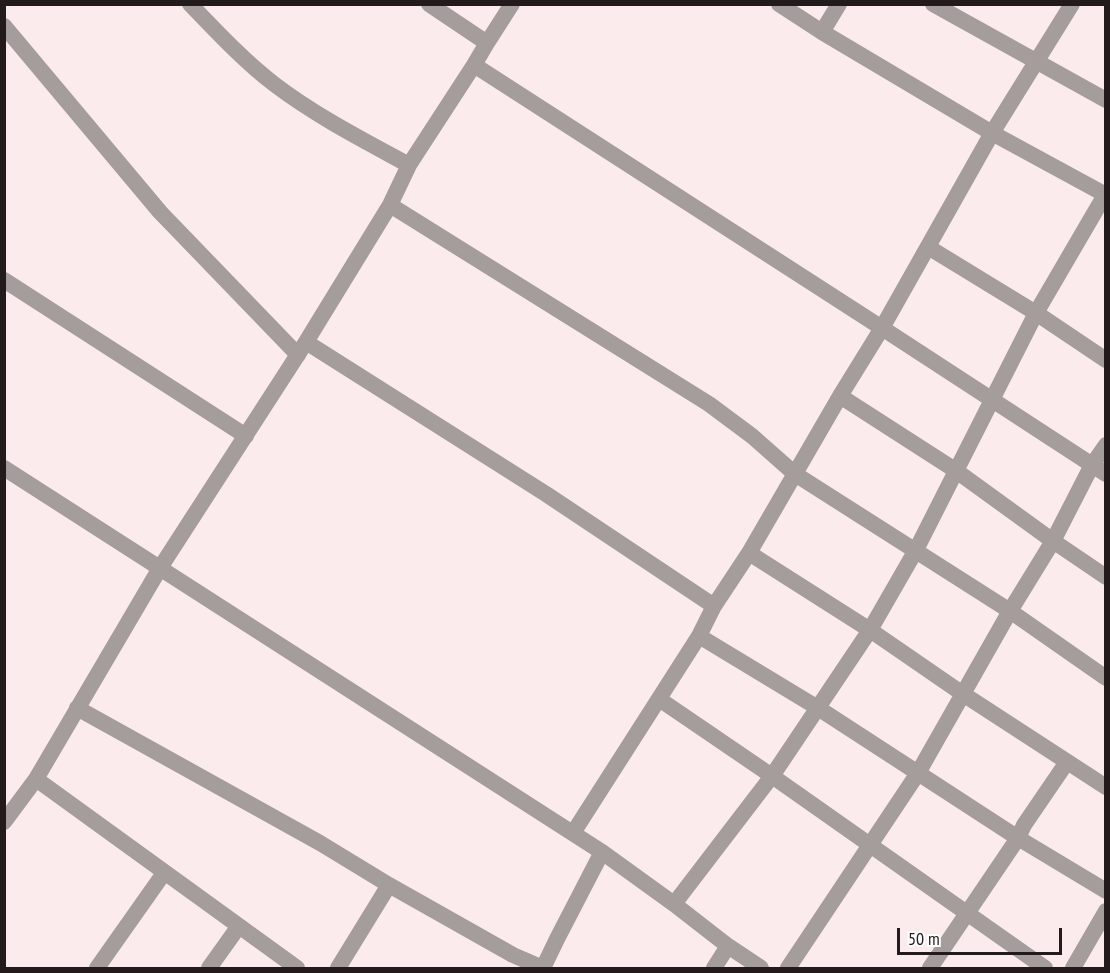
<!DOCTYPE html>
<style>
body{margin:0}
#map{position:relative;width:1110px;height:973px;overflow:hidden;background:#fcebec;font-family:"PT Sans Narrow",sans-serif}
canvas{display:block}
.frame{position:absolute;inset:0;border:6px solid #221a1b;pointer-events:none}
.scale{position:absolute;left:897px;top:928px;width:165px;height:27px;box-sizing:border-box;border:3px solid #221a1b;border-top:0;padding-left:8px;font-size:18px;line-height:21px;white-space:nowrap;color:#221a1b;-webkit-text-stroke:4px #fff;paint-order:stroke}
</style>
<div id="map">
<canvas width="1110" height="973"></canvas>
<div class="frame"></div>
<div class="scale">50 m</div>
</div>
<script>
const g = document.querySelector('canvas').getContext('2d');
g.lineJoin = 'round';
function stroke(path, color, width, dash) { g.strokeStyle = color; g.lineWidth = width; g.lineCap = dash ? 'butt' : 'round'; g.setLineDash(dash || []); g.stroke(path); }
const minor = new Path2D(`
 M190,4C216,31 245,62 274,84C316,116 363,140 409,165
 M429,4L487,43
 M779,4L822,32L992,133L1106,195
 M933,4L1106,100
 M4,26L160,212L298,355
 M822,32L839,4
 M474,65L882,328L1106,474
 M390,205L709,404L752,436L795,474L1010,611L1106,678
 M928,247L1036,313L1106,360
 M4,280L246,436
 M306,342L546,494L714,606
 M840,396L955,470L1053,541L1106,577
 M4,468L602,852L674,904L728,946L761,968
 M749,553L870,630L963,694L1106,787
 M699,636L818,708L1018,838L1106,891
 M659,699L772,776L1045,968
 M77,708L320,843L389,885L513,955L543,968L557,939L602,852
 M36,779L297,968
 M4,822L36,779L160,568L306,342L390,205L409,165L474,65L487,43L512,4
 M573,833L699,636L714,606L749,553L840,396L882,328L992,133L1072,4
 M674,904L772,776L870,630L916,550L1036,313L1106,193
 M97,968L164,873
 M209,968L239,926
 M338,968L389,885
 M714,968L728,946
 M788,968L918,773L1010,611L1053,541L1092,465L1106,445
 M930,968L1018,838L1024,825L1067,762
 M1073,968L1106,911`);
stroke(minor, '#a59c9c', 16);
</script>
